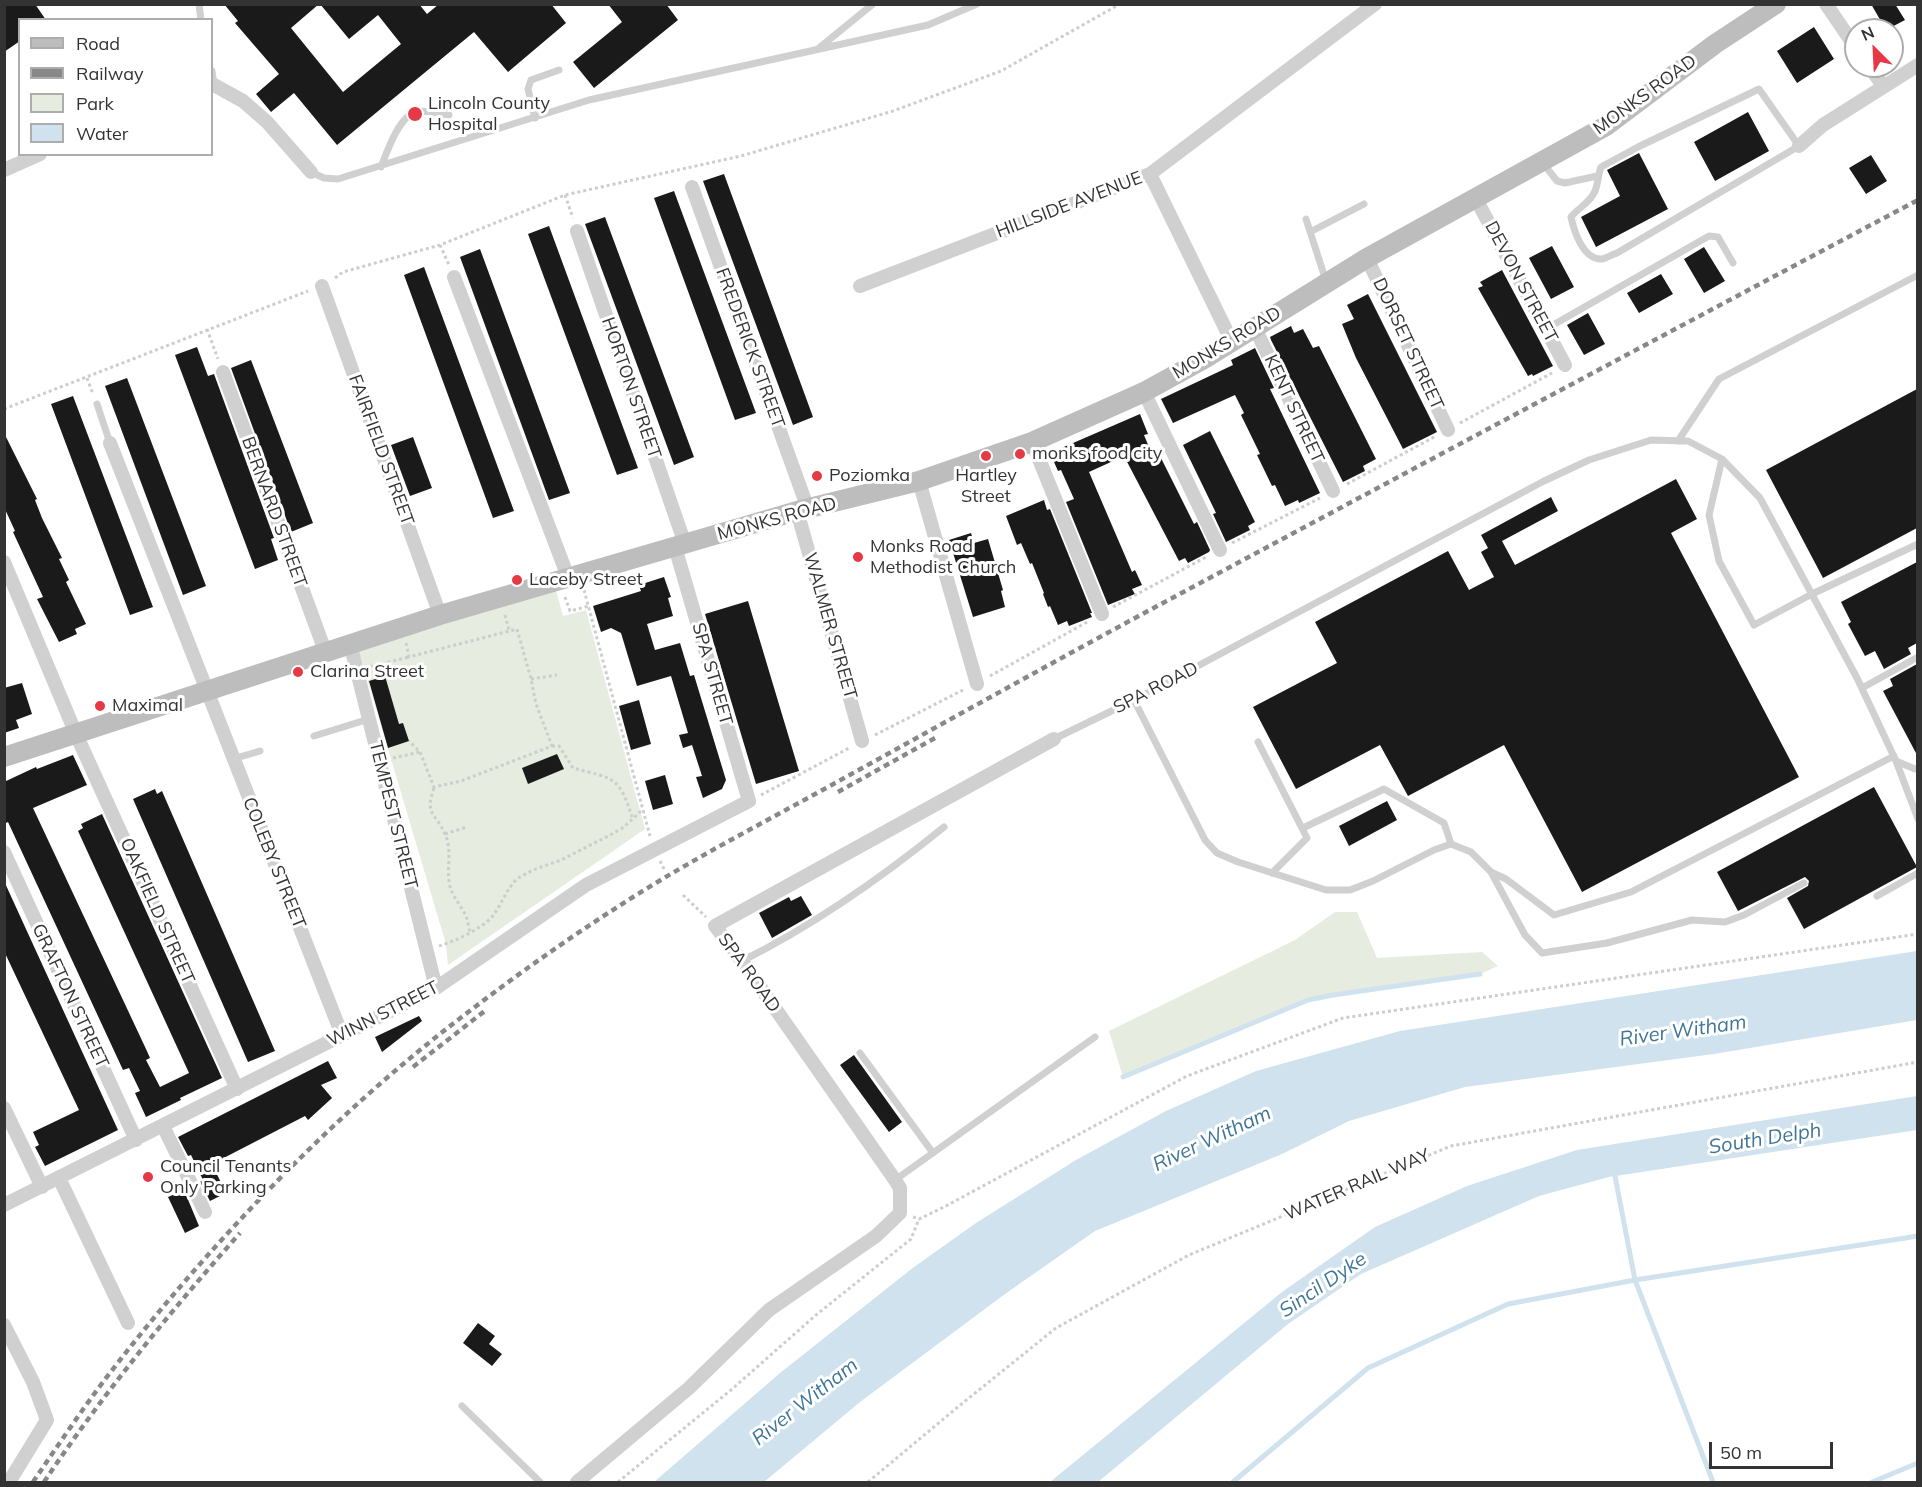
<!DOCTYPE html>
<style>
body{margin:0}
#map{position:relative;width:1922px;height:1487px;overflow:hidden;background:#fff;font-family:Mulish,sans-serif}
canvas{display:block}
.frame{position:absolute;inset:0;border:6px solid #333;pointer-events:none}
.legend{position:absolute;left:18px;top:18px;width:195px;height:138px;box-sizing:border-box;background:#fff;border:2px solid #adadad;margin:0;padding:8px 10px;list-style:none;font-size:18px;color:#333}
.legend li{display:flex;align-items:center;gap:12px;height:30px}
.legend b{width:30px;border:2px solid #adadad}
.north{position:absolute;left:1844px;top:18px;width:60px;height:60px;box-sizing:border-box;background:#fff;border:2px solid #adadad;border-radius:50%;rotate:336deg;font-size:16px;font-weight:700;line-height:24px;text-align:center;color:#333}
.north::after{content:'';display:block;margin:auto;width:21px;height:27px;background:#e63946;clip-path:polygon(50% 0,100% 100%,50% 72%,0 100%)}
.scale{position:absolute;left:1709px;top:1442px;width:124px;height:27px;box-sizing:border-box;border:3px solid #333;border-top:0;padding-left:8px;font-size:18px;line-height:21px;white-space:nowrap;color:#333;-webkit-text-stroke:4px #fff;paint-order:stroke}
</style>
<div id="map">
<canvas width="1922" height="1487"></canvas>
<div class="frame"></div>
<ul class="legend">
<li><b style="height:8px;background:#bdbdbd"></b>Road</li>
<li><b style="height:8px;background:#888"></b>Railway</li>
<li><b style="height:16px;background:#e6ecdf"></b>Park</li>
<li><b style="height:16px;background:#cfe2ee"></b>Water</li>
</ul>
<div class="north">N</div>
<div class="scale">50 m</div>
</div>
<script>
const g = document.querySelector('canvas').getContext('2d');
g.lineJoin = 'round';
function paint(path, color) { g.fillStyle = color; g.fill(path, 'evenodd'); }
function stroke(path, color, width, dash) { g.strokeStyle = color; g.lineWidth = width; g.lineCap = dash ? 'butt' : 'round'; g.setLineDash(dash || []); g.stroke(path); }
function drawText(font, color, halo, rows, align = 'center') {
  g.font = font + ' Mulish,sans-serif'; g.lineWidth = 6; g.setLineDash([]); g.textBaseline = 'middle'; g.strokeStyle = halo; g.fillStyle = color; for (const [text, x, y, turn = 0] of rows) {
    g.save(); g.translate(x, y); g.rotate((+turn || 0) * Math.PI / 180); g.textAlign = isNaN(turn) ? turn : align; if (halo) g.strokeText(text, 0, 0); g.fillText(text, 0, 0); g.restore();
  }
}
const green = new Path2D(`
 M555,587L563,616L586,610L645,829L448,965L446,944L358,648Z
 M1335,912H1357L1377,958L1482,952L1498,966L1480,974L1333,995L1308,1000L1123,1077L1109,1031L1295,940Z`);
const water = new Path2D(`
 M1917,951V1020L1714,1054L1465,1087L1349,1121L1282,1154L1095,1231L1005,1294L860,1402L764,1482H654L780,1373L914,1267L976,1223L1076,1160L1166,1111L1256,1071L1400,1031Z
 M1917,1096V1130L1609,1177L1539,1196L1361,1274L1288,1324L1098,1482H1050L1282,1292L1375,1227L1467,1186L1577,1150Z`);
const stream = new Path2D(`
 M1123,1077L1308,1000L1333,995L1480,974
 M1614,1171L1635,1280L1713,1482
 M1233,1482L1368,1368L1508,1304L1635,1280L1918,1236
 M1872,1482L1918,1463`);
const building = new Path2D(`
 M4,4H35L46,20H20V41L4,52Z
 M224,4H319L291,28L343,92L401,44L378,15L349,39L320,4H419L427,14L439,4H551L566,23L508,72L474,32L337,145L294,93L271,112L256,94L279,74L235,23L238,21Z
 M608,4H666L678,20L594,88L573,62L622,22Z
 M1871,4H1895L1905,20L1886,30Z
 M1814,27L1834,59L1797,83L1777,51Z
 M1748,112L1769,151L1715,181L1694,142Z
 M1639,153L1668,209L1596,247L1581,217L1620,196L1607,170Z
 M1871,155L1887,181L1866,194L1849,168Z
 M724,174L813,417L793,425L703,181Z
 M674,191L756,413L735,420L654,198Z
 M605,217L694,457L674,465L585,224Z
 M549,226L638,468L617,475L528,234Z
 M1552,246L1574,287L1551,299L1529,258Z
 M1704,247L1725,281L1704,293L1684,259Z
 M480,249L570,493L549,500L460,257Z
 M424,267L514,511L493,518L404,275Z
 M1502,270L1553,366L1533,376L1532,374L1528,376L1478,288L1483,286L1480,282Z
 M1661,274L1673,294L1639,313L1627,293Z
 M1368,294L1437,432L1403,449L1356,358L1342,324L1354,319L1347,305Z
 M1588,313L1605,344L1584,355L1567,325Z
 M1291,326L1294,333L1303,329L1313,348L1319,346L1376,459L1363,466L1365,471L1343,482L1271,340L1270,337Z
 M197,347L208,376L214,374L274,538L271,539L278,560L255,569L175,355Z
 M1255,348L1274,388L1270,389L1320,493L1299,503L1298,500L1285,506L1275,485L1272,486L1257,455L1260,454L1241,415L1244,413L1235,395L1173,423L1161,399L1233,365L1231,360Z
 M251,360L313,523L291,532L231,368Z
 M127,378L206,586L183,595L105,386Z
 M1917,389V528L1823,578L1766,470Z
 M73,396L153,607L130,615L51,404Z
 M1140,414L1148,434L1144,435L1154,459L1160,456L1194,524L1197,522L1210,550L1209,552L1188,563L1185,558L1179,561L1124,456L1089,472L1132,572L1135,570L1142,585L1132,589L1135,594L1108,605L1066,502L1074,499L1061,470L1058,471L1050,453Z
 M1210,431L1255,522L1248,526L1250,530L1226,542L1213,514L1216,513L1183,445Z
 M4,433L37,499L35,500L42,518L62,558L59,559L69,580L66,582L86,624L75,629L77,634L59,642L37,599L43,597L13,532L15,531L4,507Z
 M413,437L432,488L410,496L391,445Z
 M1676,479L1697,519L1671,533L1799,777L1582,892L1504,745L1408,796L1380,745L1296,789L1253,707L1337,663L1315,622L1448,551L1469,590L1494,577L1481,552L1488,548L1481,535L1551,497L1558,511L1502,541L1515,565Z
 M1044,500L1047,510L1050,509L1092,613H1090L1092,617L1069,626L1067,621L1058,625L1050,606L1048,607L1043,594L1044,593L1032,563L1030,564L1021,543L1017,545L1006,516Z
 M971,533L974,543L988,539L1003,590L1001,591L1005,607L973,617L949,540Z
 M1917,562V643L1908,648L1911,654L1884,669L1875,651L1865,656L1848,624L1851,622L1841,602Z
 M664,577L671,597L668,598L673,616L647,624L655,650L680,643L690,676L694,675L726,780L722,789L703,798L696,777L702,776L692,745L683,748L679,735L688,733L671,676L637,686L621,633L611,628L601,632L593,606L641,591L639,585Z
 M748,601L799,771L756,784L705,614Z
 M1917,664V755L1883,691L1893,686L1890,679Z
 M385,676L399,724L403,723L409,741L388,748L369,681Z
 M22,683L32,714L16,720L19,728L4,733V688Z
 M639,700L651,744L631,750L619,706Z
 M557,754L564,769L528,784L522,768Z
 M73,755L87,785L33,808L146,1049L150,1058L146,1060L160,1087L189,1073L78,831L83,828L81,824L102,814L222,1078L180,1098L181,1100L146,1117L135,1093L140,1091L129,1068L123,1070L8,822L4,824V782L36,767L37,769Z
 M665,775L673,804L653,810L645,781Z
 M1874,787L1917,867L1804,929L1787,898L1808,886L1809,881L1805,877L1738,911L1717,872Z
 M155,789L157,794L162,791L275,1051L248,1062L133,799Z
 M1387,801L1397,820L1349,846L1339,826Z
 M4,881L118,1130L45,1166L35,1147L39,1145L33,1132L79,1110L4,951Z
 M801,896L812,915L772,938L759,913L789,897L791,901Z
 M419,1016L422,1021L382,1052L375,1037Z
 M854,1055L902,1122L889,1132L840,1065Z
 M328,1061L337,1078L321,1085L332,1098L308,1120L305,1116L212,1164L226,1193L210,1201L200,1182L203,1180L191,1155L188,1156L178,1137Z
 M184,1190L199,1226L185,1233L168,1197Z
 M478,1323L495,1336L489,1344L502,1354L492,1366L463,1343Z`);
const path = new Path2D(`
 M565,195L573,218
 M440,245L449,265
 M335,278L343,272L440,245L565,195L741,156L893,111L1001,71L1120,4
 M207,329L218,359
 M87,378L93,394
 M4,409L308,291
 M1460,423L1552,373
 M1347,484L1436,436
 M1232,543L1320,498
 M584,590L650,836
 M565,597L570,611L589,606
 M1113,607L1208,556
 M505,615L509,630
 M406,643L409,657L517,629L531,679L536,704L552,746L461,781L434,787L420,752L409,741
 M370,667L409,657
 M990,676L1089,621
 M531,679L557,675
 M875,735L963,690
 M552,746H559L573,768C613,779 619,775 632,817
 M393,758L420,752
 M434,788C424,815 436,813 445,834C452,849 447,866 449,881C450,893 459,903 465,914C468,919 468,926 470,932
 M761,795L851,747
 M445,834L467,827
 M660,861L664,869
 M683,895L706,917
 M439,946C456,941 486,927 495,913C503,901 507,888 518,878L533,870L561,860L612,834L624,827L640,812H645
 M913,1217L919,1219L944,1207L1187,1076L1343,1018L1918,934
 M618,1482L731,1390L816,1315L911,1239L919,1219
 M868,1482L959,1406L1056,1328L1189,1255L1451,1146L1918,1062`);
const lane = new Path2D(`
 M199,4L201,20
 M819,48L873,4
 M212,71L214,85
 M1759,89L1799,146L1617,253C1613,254 1607,258 1602,259C1583,260 1574,231 1571,217C1578,208 1591,202 1595,191C1598,184 1598,175 1601,167L1638,147Z
 M535,118L528,89L531,80L559,70
 M1542,162L1557,181L1565,183L1597,176
 M381,167C387,152 399,116 416,112C425,109 439,114 449,115
 M311,172L324,178L338,179L589,100L928,25L977,4
 M1306,219L1326,281
 M1310,232L1364,204
 M1546,329L1709,236L1718,237L1733,263
 M97,404L110,443
 M1678,441L1719,379L1918,275
 M1722,459L1709,515L1719,561L1754,625L1812,594L1918,544
 M1862,688L1918,657
 M1134,700L1205,840L1217,853L1238,862L1326,890H1350L1373,881L1434,850L1451,844L1471,852L1491,872L1506,879L1554,915L1631,892L1894,756
 M314,736L369,719
 M1054,739L1134,700L1544,481L1589,460L1651,440L1688,441L1722,459L1760,498L1857,678L1896,761L1918,819
 M1258,742L1307,838L1272,873
 M233,759L260,751
 M1896,761L1915,769L1918,768
 M1303,828L1384,789L1444,823L1451,844
 M1491,872L1525,935L1542,953L1607,943L1692,920L1725,922L1744,915L1804,883
 M1877,896L1918,873
 M742,961C816,924 880,879 944,827
 M860,1053L933,1153
 M895,1180L1095,1037
 M462,1406L540,1482`);
const street = new Path2D(`
 M1826,4L1856,48
 M1869,66L1883,86
 M212,86L214,85L243,101L267,122L311,172
 M1799,146L1823,125L1918,65
 M4,170L40,154
 M1150,174L1232,342
 M692,187L808,509
 M1476,199L1565,365
 M577,231L685,544
 M1367,258L1448,430
 M454,277L568,577
 M322,286L440,615
 M860,286L1150,174L1375,4
 M1255,328L1333,491
 M223,372L325,651
 M1144,392L1220,550
 M1032,442L1102,614
 M110,443L342,1035
 M919,481L977,684
 M797,511L862,741
 M4,562L76,734L237,1089
 M350,643L436,988
 M4,852L136,1140
 M4,1108L42,1187
 M163,1126L205,1212
 M59,1178L128,1323
 M4,1205L436,988L586,885L749,801L675,547
 M4,1325L33,1382L47,1420L9,1482
 M577,1482L689,1388L769,1310L876,1236L900,1213V1188L895,1180L742,961L715,926L1054,739`);
const secondary = new Path2D(`
 M4,757L440,615L797,511L919,481L1032,442L1144,392L1204,359L1367,258L1606,126L1715,44L1776,4`);
const rail = new Path2D(`
 M838,792L935,738
 M413,1067L486,1010
 M33,1482C61,1441 89,1399 120,1360C215,1239 332,1117 454,1023C521,971 591,922 664,878C723,843 785,811 846,777C951,719 1055,661 1161,604C1413,469 1665,334 1918,200
 M44,1482C103,1394 169,1313 240,1233`);
const markers = [
 [415,114,8,"#e63946"],
 [1020,454,6,"#e63946"],
 [986,456,6,"#e63946"],
 [817,476,6,"#e63946"],
 [858,557,6,"#e63946"],
 [517,580,6,"#e63946"],
 [298,672,6,"#e63946"],
 [100,706,6,"#e63946"],
 [148,1177,6,"#e63946"]
];
const streetNames = [
 ["MONKS ROAD",1645,95,-36],
 ["HILLSIDE AVENUE",1069,205,-21],
 ["DEVON STREET",1521,282,62],
 ["MONKS ROAD",1227,343,-31],
 ["DORSET STREET",1408,344,65],
 ["FREDERICK STREET",750,348,70],
 ["HORTON STREET",631,388,71],
 ["KENT STREET",1294,409,65],
 ["FAIRFIELD STREET",381,450,70],
 ["BERNARD STREET",274,512,70],
 ["MONKS ROAD",777,519,-15],
 ["WALMER STREET",830,626,74],
 ["SPA STREET",712,674,74],
 ["SPA ROAD",1156,688,-27],
 ["TEMPEST STREET",393,815,76],
 ["COLEBY STREET",274,863,68],
 ["OAKFIELD STREET",157,911,66],
 ["SPA ROAD",749,973,54],
 ["GRAFTON STREET",70,996,65],
 ["WINN STREET",383,1014,-27],
 ["WATER RAIL WAY",1357,1185,-23]
];
const poiNames = [
 ["Lincoln County",428,104],
 ["Hospital",428,125],
 ["monks food city",1032,454],
 ["Poziomka",829,476],
 ["Hartley",986,476,"center"],
 ["Street",986,497,"center"],
 ["Monks Road",870,547],
 ["Methodist Church",870,568],
 ["Laceby Street",529,580],
 ["Clarina Street",310,672],
 ["Maximal",112,706],
 ["Council Tenants",160,1167],
 ["Only Parking",160,1188]
];
const waterNames = [
 ["River Witham",1683,1031,-8],
 ["River Witham",1212,1139,-25],
 ["South Delph",1765,1139,-9],
 ["Sincil Dyke",1323,1285,-34],
 ["River Witham",805,1402,-38]
];
paint(green, '#e6ecdf');
paint(water, '#cfe2ee');
stroke(stream, '#cfe2ee', 5);
paint(building, '#1a1a1a');
stroke(path, '#cdcdcd', 3, [3, 3]);
stroke(lane, '#d0d0d0', 7);
stroke(street, '#d0d0d0', 14);
stroke(secondary, '#bdbdbd', 20);
stroke(rail, '#888', 4.5, [6, 4.5]);
for (const [x, y, r, color] of markers) { const dot = new Path2D(); dot.arc(x, y, r, 0, 2 * Math.PI); g.fillStyle = color; g.fill(dot); stroke(dot, '#fff', 2); }
drawText('18px', '#333', '#fff', streetNames);
drawText('18px', '#333', '#fff', poiNames, 'left');
drawText('italic 20px', '#3f7597', '#fff', waterNames);
</script>
